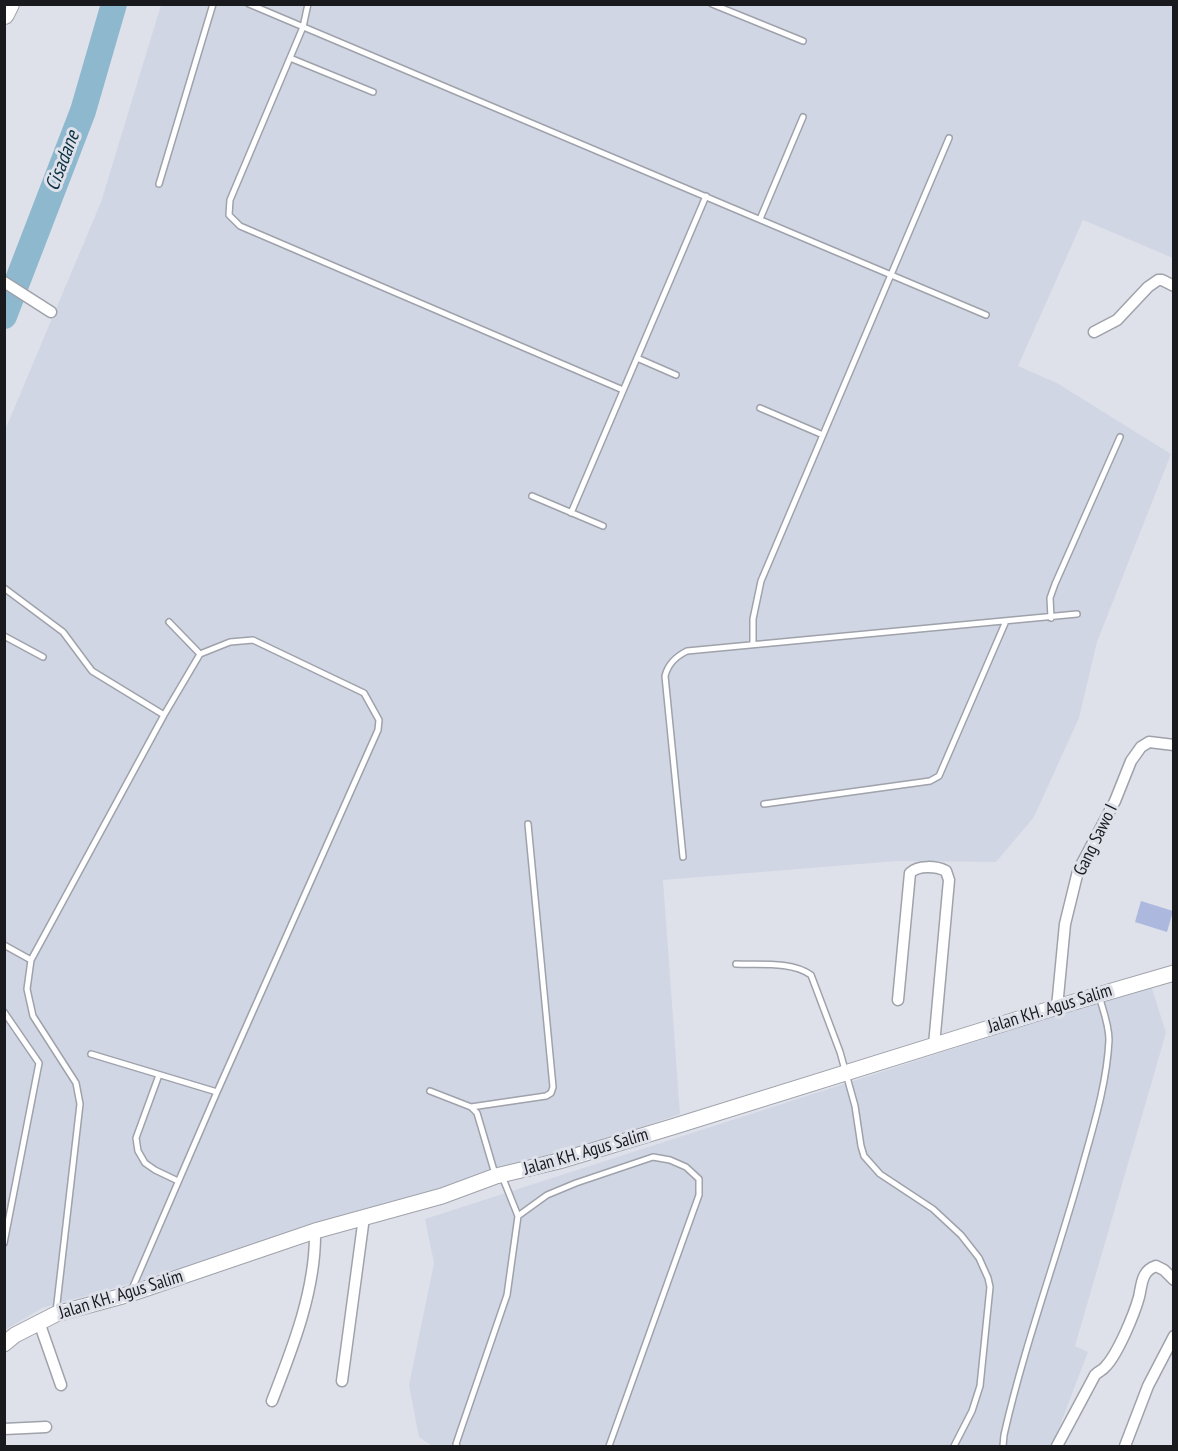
<!DOCTYPE html>
<style>
body{margin:0}
#map{position:relative;width:1178px;height:1451px;overflow:hidden;background:#dee1ea;font-family:"PT Sans Narrow",sans-serif}
canvas{display:block}
.frame{position:absolute;inset:0;border:6px solid #191a1d;pointer-events:none}
</style>
<div id="map">
<canvas width="1178" height="1451"></canvas>
<div class="frame"></div>
</div>
<script>
const g = document.querySelector('canvas').getContext('2d');
g.lineJoin = 'round';
function paint(path, color) { g.fillStyle = color; g.fill(path, 'evenodd'); }
function stroke(path, color, width, dash) { g.strokeStyle = color; g.lineWidth = width; g.lineCap = dash ? 'butt' : 'round'; g.setLineDash(dash || []); g.stroke(path); }
function drawText(font, color, halo, rows, align = 'center') {
  g.font = font + ' "PT Sans Narrow",sans-serif'; g.lineWidth = 6; g.setLineDash([]); g.textBaseline = 'middle'; g.strokeStyle = halo; g.fillStyle = color; for (const [text, x, y, turn = 0] of rows) {
    g.save(); g.translate(x, y); g.rotate((+turn || 0) * Math.PI / 180); g.textAlign = isNaN(turn) ? turn : align; if (halo) g.strokeText(text, 0, 0); g.fillText(text, 0, 0); g.restore();
  }
}
const built = new Path2D(`
 M161,5H1173V258L1083,220L1018,366L1057,383L1171,454L1097,642L1079,718L1034,817L996,862L897,861L663,880L680,1114L422,1203L42,1308L5,1330V430L101,202Z
 M1151,985L1166,1033L1075,1346L1088,1352L1052,1446H432L419,1437L409,1385L434,1263L425,1219Z`);
const river = new Path2D(`
 M4,316L83,111L114,4`);
const building = new Path2D(`
 M1141,901L1173,911L1167,932L1135,922Z`);
const lane = new Path2D(`
 M249,4L986,315
 M308,4L303,27L230,200L229,215L240,226L623,390
 M712,4L803,41
 M290,58L373,92
 M159,184L213,4
 M760,219L803,117
 M637,358L676,375
 M760,408L823,435
 M532,496L603,526
 M571,513L706,196
 M4,588L63,632L92,671L164,715
 M1051,618L1050,598L1055,584L1120,437
 M169,622L200,654
 M4,636L43,657
 M753,644V619L761,581L949,138
 M764,804L930,781L939,776L1006,621
 M683,857L665,676C668,664 675,657 687,651L1077,614
 M4,945L31,960L27,989L33,1016L76,1083L80,1104L56,1312
 M31,960L164,715L200,654L230,642L253,640L364,693L379,720L378,730L217,1092L132,1289
 M736,964C759,965 792,961 811,975L840,1052L855,1106L861,1146L864,1156L880,1174L933,1209L961,1235L979,1258L988,1278L990,1287L980,1386L972,1411L954,1446
 M4,1012L39,1063L4,1243
 M91,1054L217,1092
 M159,1075L136,1138L138,1151L145,1163L155,1170L178,1181
 M430,1091L471,1107L477,1113L495,1174
 M471,1107L546,1096L551,1093L553,1087L528,824
 M518,1216L547,1195L576,1183L653,1157L670,1160L686,1167L699,1179V1195L609,1446
 M457,1446L456,1444L461,1429L507,1295L518,1216L502,1176
 M1003,1446L1004,1435C1025,1342 1059,1252 1084,1160C1095,1121 1107,1081 1109,1040C1109,1025 1103,1010 1099,996`);
const street = new Path2D(`
 M4,282L51,312
 M1094,332L1117,320L1148,287L1158,280H1162L1174,286
 M898,1000L910,873C918,865 936,866 946,871L949,880L934,1045
 M1057,1007L1065,924L1078,871L1115,801L1131,761L1141,747L1149,742L1174,745
 M39,1322L61,1385
 M342,1381L364,1217
 M272,1401C293,1347 316,1289 315,1231
 M4,1429L46,1427
 M1057,1446L1095,1375C1099,1371 1102,1371 1106,1366C1118,1353 1134,1315 1139,1297C1142,1285 1141,1271 1156,1266L1164,1270L1174,1280
 M1125,1446L1148,1386L1174,1336`);
const secondary = new Path2D(`
 M4,1344L15,1335L56,1314L130,1294L315,1231L442,1196L496,1176L559,1161L672,1127L1057,1007L1174,973`);
const highway = new Path2D(`
 M4,14L9,4`);
const streetNames = [
 ["Gang Sawo I",1096,840,-64],
 ["Jalan KH. Agus Salim",1050,1009,-17],
 ["Jalan KH. Agus Salim",586,1152,-16],
 ["Jalan KH. Agus Salim",121,1295,-17]
];
const waterNames = [
 ["Cisadane",63,161,-69]
];
paint(built, '#d1d6e5');
stroke(river, '#8eb8ce', 26);
paint(building, '#adb8de');
stroke(lane, '#9fa2aa', 8);
stroke(street, '#9fa2aa', 13);
stroke(secondary, '#9fa2aa', 17);
stroke(highway, '#9fa2aa', 22);
stroke(lane, '#fff', 5);
stroke(street, '#fff', 10);
stroke(secondary, '#fff', 15);
stroke(highway, '#fff', 20);
drawText('18px', '#191a1d', '#dee1ea', streetNames);
drawText('italic 20px', '#0c3242', '#dee1ea', waterNames);
</script>
